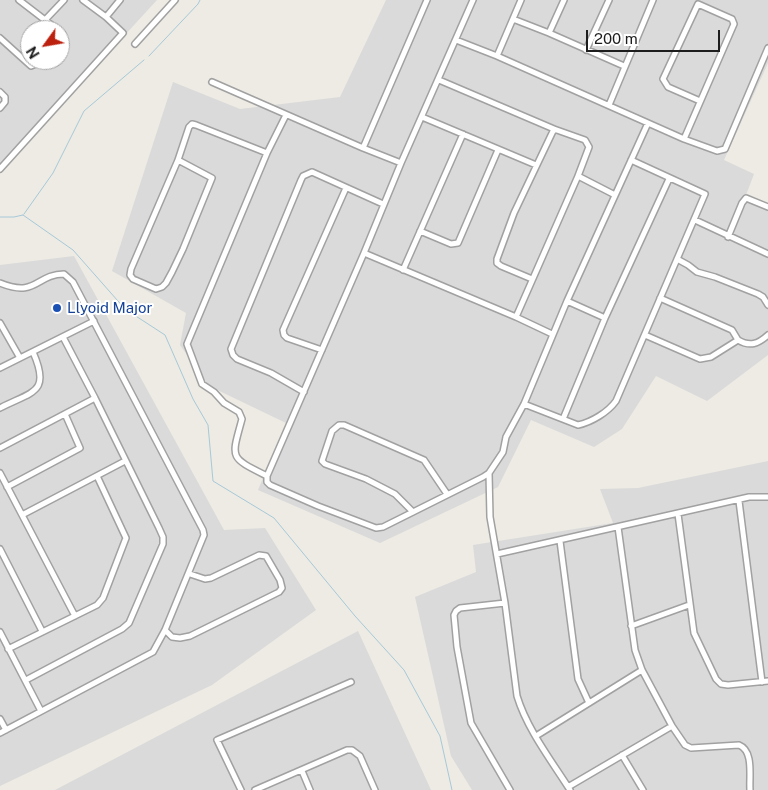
<!DOCTYPE html>
<style>
body{margin:0}
#map{position:relative;width:768px;height:790px;overflow:hidden;background:#edebe3;font-family:"Public Sans",sans-serif}
canvas{display:block}
.north{position:absolute;left:20px;top:20px;width:50px;height:50px;box-sizing:border-box;background:#fff;border:1px solid #a5a5a5;border-radius:50%;rotate:238deg;font-size:14px;font-weight:700;line-height:20px;text-align:center;color:#1d1d1d}
.north::after{content:'';display:block;margin:auto;width:18px;height:22px;background:#bc200e;clip-path:polygon(50% 0,100% 100%,50% 72%,0 100%)}
.scale{position:absolute;left:586px;top:30px;width:134px;height:22px;box-sizing:border-box;border:2px solid #1d1d1d;border-top:0;padding-left:6px;font-size:15px;line-height:18px;white-space:nowrap;color:#1d1d1d;-webkit-text-stroke:4px #fff;paint-order:stroke}
</style>
<div id="map">
<canvas width="768" height="790"></canvas>
<div class="north">N</div>
<div class="scale">200 m</div>
</div>
<script>
const g = document.querySelector('canvas').getContext('2d');
g.lineJoin = 'round';
function paint(path, color) { g.fillStyle = color; g.fill(path, 'evenodd'); }
function stroke(path, color, width, dash) { g.strokeStyle = color; g.lineWidth = width; g.lineCap = dash ? 'butt' : 'round'; g.setLineDash(dash || []); g.stroke(path); }
function drawText(font, color, halo, rows, align = 'center') {
  g.font = font + ' "Public Sans",sans-serif'; g.lineWidth = 4; g.setLineDash([]); g.textBaseline = 'middle'; g.strokeStyle = halo; g.fillStyle = color; for (const [text, x, y, turn = 0] of rows) {
    g.save(); g.translate(x, y); g.rotate((+turn || 0) * Math.PI / 180); g.textAlign = isNaN(turn) ? turn : align; if (halo) g.strokeText(text, 0, 0); g.fillText(text, 0, 0); g.restore();
  }
}
const residential = new Path2D(`
 M0,0H157L0,171ZM30,30H60V60H30Z
 M386,0H768V63L724,160L754,174L746,195L768,203V355L707,401L656,376L622,429L594,447L531,420L498,487L380,543L258,490L286,423L209,386L180,345L186,313L112,271L173,82L240,109L340,97Z
 M74,256L224,530L265,528L316,610L212,685L0,786V265Z
 M768,461V790H472L451,756L415,597L476,572L473,545L613,523L600,489L638,488Z
 M358,631L431,790H55Z`);
const stream = new Path2D(`
 M149,56L198,4L200,0
 M24,214L53,173L84,111L144,60
 M23,215L73,250L125,309L165,335L193,399L208,425L213,481L274,518L355,616L404,670L440,736L452,790
 M0,217H14L23,215`);
const minor = new Path2D(`
 M19,0L58,30
 M427,0L363,148L401,163L473,0
 M106,17L120,0
 M513,19L549,33L624,66
 M45,20L64,0
 M60,33V38
 M549,33L564,0
 M0,38L31,66L36,64L40,60
 M456,40L497,56L684,139L717,151L725,149L768,48
 M135,44L175,0
 M586,50L609,0
 M497,56L521,0
 M439,80L554,129
 M212,82L363,148
 M0,92L5,97V102L0,108
 M609,105L653,0
 M422,117L536,165
 M684,139L734,24L732,19L698,4L663,79L668,87L700,101
 M178,160L131,269L130,275L133,279L156,289L162,287L166,283L172,272L183,249L212,178L178,160L189,127L192,124L196,125L267,153
 M0,169L123,33L106,17L83,0
 M695,220L768,254
 M420,231L451,244L458,243L498,150
 M728,237L742,203L746,198L768,207
 M364,253L401,163
 M677,259L688,265L697,272L715,277L758,294L763,297L768,305
 M403,270L463,134
 M532,279L501,266L497,263V259L514,213L554,129L585,140L589,147L578,176
 M0,283C37,298 36,274 64,274L73,282L203,530L204,535L165,630L153,652L0,733
 M567,301L605,318
 M516,317L578,176L615,195
 M0,323L20,358
 M552,334L516,317L364,253L267,476V482L270,485L318,506L376,528L383,527L483,477L489,473L503,452L506,437L524,404L567,301L648,123
 M645,335L700,359L711,357L738,340L732,330L660,298
 M738,340C750,347 758,344 768,335
 M322,350L287,338L284,335L283,330L346,188
 M0,368L94,321
 M304,392L271,373L237,359L233,355L231,349L301,180L303,176L312,172L383,204
 M524,404L578,425C592,422 608,412 616,401L705,194L631,160
 M0,408C33,391 51,393 33,352
 M563,419L605,318L669,179
 M0,448L95,398
 M0,473L75,616
 M489,473L490,517L505,603L517,696C527,729 551,760 570,790
 M267,476C229,457 231,459 242,419L239,412L224,403L214,392L202,384L187,344L267,153L286,115
 M7,487L80,448L65,414
 M739,501L762,682
 M413,512L395,494L366,479L325,464L322,461L332,431L339,425H344L424,460L447,494
 M678,514L694,633L716,679L721,684L728,685L768,681
 M22,515L125,461
 M618,527L635,650L642,670L672,726L685,745L691,748L739,745C754,751 749,776 750,790
 M560,541L578,679L589,703
 M0,549L42,631
 M497,554L749,497H768
 M505,603L460,608L456,611L454,615L457,647L471,723L510,790
 M631,626L689,605
 M165,630L172,637L180,638L190,636L279,592L282,588L280,580L266,556L259,555L211,578L205,579L190,574
 M0,632L41,711
 M8,649L97,605L103,598L126,538L97,476
 M26,680L122,629L129,623L163,544V537L159,528L95,398L63,337
 M0,719L6,730
 M536,736L642,670
 M622,755L643,790
 M302,771L310,790
 M568,787L672,726
 M241,790L217,740L351,682
 M255,790L347,750H352L360,756L375,790`);
const markers = [
 [57,308,5,"#1a4fb4"]
];
const transitNames = [
 ["Llyoid Major",67,308]
];
paint(residential, '#dbdada');
stroke(stream, '#a6c8d8', 1);
stroke(minor, '#a1a1a1', 8);
stroke(minor, '#fff', 5);
for (const [x, y, r, color] of markers) { const dot = new Path2D(); dot.arc(x, y, r, 0, 2 * Math.PI); g.fillStyle = color; g.fill(dot); stroke(dot, '#fff', 2); }
drawText('15px', '#164399', '#fff', transitNames, 'left');
</script>
